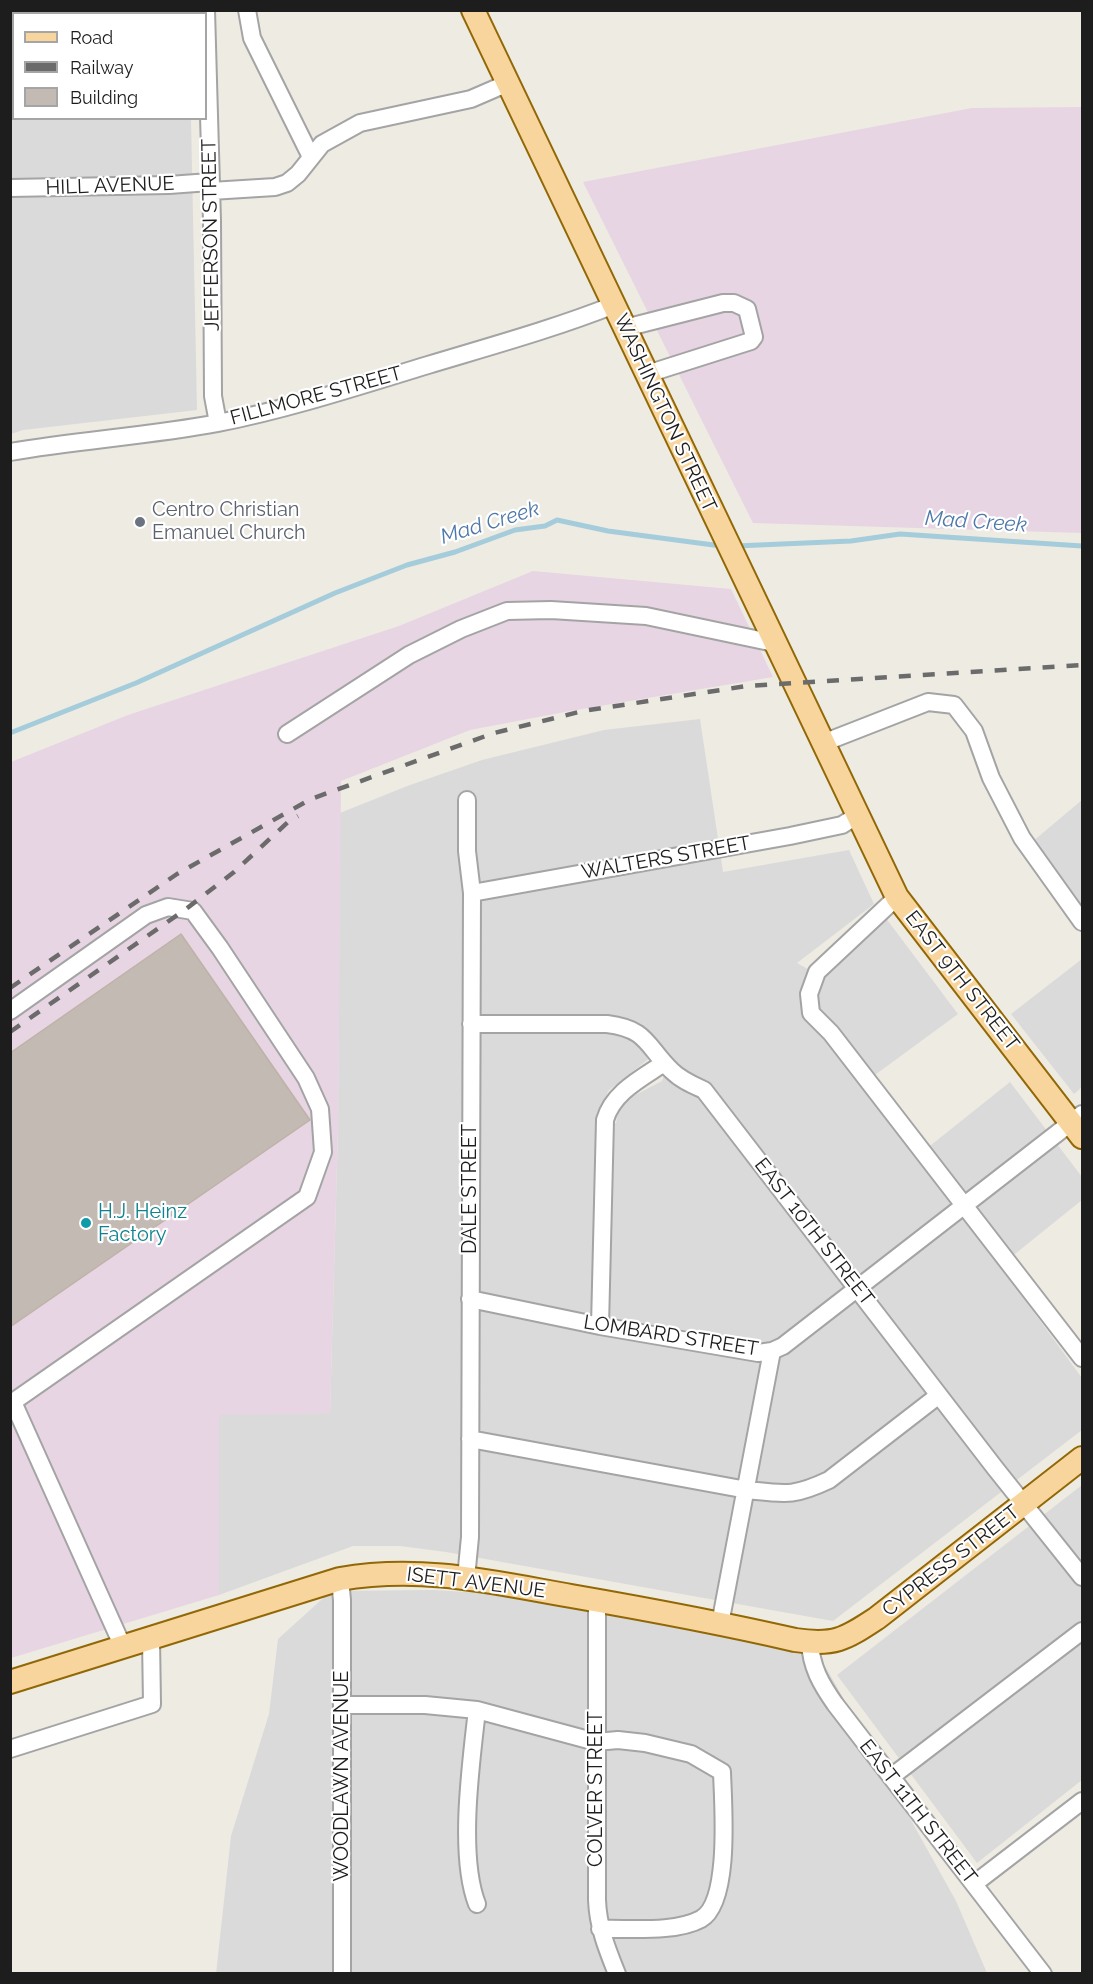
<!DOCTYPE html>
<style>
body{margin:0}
#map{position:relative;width:1093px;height:1984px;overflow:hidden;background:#eeebe3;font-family:Raleway,sans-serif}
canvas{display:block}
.frame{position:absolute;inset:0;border:12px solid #1d1d1d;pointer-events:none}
.legend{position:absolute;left:12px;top:12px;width:195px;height:108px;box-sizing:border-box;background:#fff;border:2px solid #a5a5a5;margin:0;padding:8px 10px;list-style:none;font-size:18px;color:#1d1d1d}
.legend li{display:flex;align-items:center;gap:12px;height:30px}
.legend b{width:30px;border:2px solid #a5a5a5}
</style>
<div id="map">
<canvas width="1093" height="1984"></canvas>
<div class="frame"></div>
<ul class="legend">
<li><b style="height:8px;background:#f9d59e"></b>Road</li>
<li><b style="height:8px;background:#6b6b6b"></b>Railway</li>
<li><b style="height:16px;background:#c2bab3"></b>Building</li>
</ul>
</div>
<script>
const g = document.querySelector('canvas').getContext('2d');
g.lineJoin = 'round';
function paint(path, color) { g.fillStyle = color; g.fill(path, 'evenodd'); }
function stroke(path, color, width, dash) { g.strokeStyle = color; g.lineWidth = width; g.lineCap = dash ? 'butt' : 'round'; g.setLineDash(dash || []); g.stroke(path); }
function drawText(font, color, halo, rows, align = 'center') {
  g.font = font + ' Raleway,sans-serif'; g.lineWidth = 4.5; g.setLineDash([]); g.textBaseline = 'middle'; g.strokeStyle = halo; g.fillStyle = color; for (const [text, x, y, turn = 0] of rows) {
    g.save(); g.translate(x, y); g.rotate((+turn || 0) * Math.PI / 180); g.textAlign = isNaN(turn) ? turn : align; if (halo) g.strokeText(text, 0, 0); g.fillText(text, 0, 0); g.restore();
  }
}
const residential = new Path2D(`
 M10,11H189V14H14V118L191,119L197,410L23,430L11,434Z
 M700,719L723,872L849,850L874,904L797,963L822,977L885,917L958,1014L864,1083L916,1157L1010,1082L1082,1177V1200L1000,1266L1082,1378V1430L833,1621L446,1552L400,1546H353L219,1595V1414L330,1413L338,1127L340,813L410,785L482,760L604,730ZM661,1049L669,1059L662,1081L620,1103L616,1123L599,1122L608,1091Z
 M1082,800V911L1032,842Z
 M1082,959V1087L1074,1094L1011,1014Z
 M1082,1485V1780L977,1863L837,1675Z
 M433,1590L484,1593L808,1643L828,1671L956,1901L987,1973L216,1974L231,1836L269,1714L278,1639L331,1591Z`);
const industrial = new Path2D(`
 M1082,107V533L753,523L583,182L972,108Z
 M533,571L731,589L773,677L570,711L470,730L341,781L338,1127L330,1413L219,1415V1595L11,1658V762L128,715L399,626Z`);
const stream = new Path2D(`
 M736,546L851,541L900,534L1082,546
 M10,733L136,683L335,593L407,565L455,552L515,530L545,526L557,520L608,531L721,546`);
const building = new Path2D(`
 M181,934L310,1120L10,1327V1053Z`);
const minor = new Path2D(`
 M206,10L212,221L213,396L218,423
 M247,10L252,38L311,157
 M10,54H14
 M10,188L169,185L210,182
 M211,191L275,187L287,183L298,174L322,144L360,123L471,99L508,83
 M625,328L723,303H734L747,309L754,337L751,341L647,374
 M10,452C79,440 149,436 218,423C289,409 359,386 428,365C491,346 553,329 614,305
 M287,734L409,655L461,629L507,611L551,610L646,616L774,643
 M823,743L928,702L954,705L974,731L991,778L1022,838L1082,922
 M472,893L790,836L842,825L858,815
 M897,897L817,972L809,994L811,1013L831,1033L1082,1358
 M10,1011L146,915L168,907L193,911L220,948L306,1078L320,1109L323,1152L307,1197L10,1404
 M471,1024H607C648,1029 646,1046 672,1071C681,1080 693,1085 704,1090L995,1468L1082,1577
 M470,1299L600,1326L758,1353L772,1351L783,1346L1082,1114
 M600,1326L605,1120C613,1092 642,1078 664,1063
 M13,1402L123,1647
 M470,1439L747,1490C785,1494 793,1497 829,1480L939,1395
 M466,1578L470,1537L472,893L467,851V800
 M340,1579L342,1600V1974
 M597,1601V1900C598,1927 607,1949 617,1974
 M720,1624L772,1351
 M810,1642C811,1667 821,1684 835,1704L1043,1974
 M342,1705H425L477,1710L596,1742L618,1740L645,1743L691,1754L722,1772C723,1804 731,1902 701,1919C675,1933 630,1928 600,1929
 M477,1710C471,1763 458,1855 477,1904
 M10,1749L152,1704L151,1639
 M891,1777L1082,1631
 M974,1884L1082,1801`);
const major = new Path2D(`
 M473,10L897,897L1082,1137
 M10,1682L340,1579C422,1565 491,1582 571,1596C646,1609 721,1623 795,1640C835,1646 845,1639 877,1618L1082,1458`);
const rail = new Path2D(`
 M10,988L177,874L311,799L494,733L583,711L747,686L1082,665
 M10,1032L186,909L234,872L288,822L298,816`);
const markers = [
 [140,522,6,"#6b7280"],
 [86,1223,6,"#0f9aa8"]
];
const streetNames = [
 ["HILL AVENUE",110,186,-2],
 ["JEFFERSON STREET",211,235,-91],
 ["FILLMORE STREET",316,396,-15],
 ["WASHINGTON STREET",665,413,65],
 ["WALTERS STREET",666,858,-10],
 ["EAST 9TH STREET",962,981,52],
 ["DALE STREET",470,1189,-90],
 ["EAST 10TH STREET",814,1232,52],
 ["LOMBARD STREET",671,1336,9],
 ["CYPRESS STREET",951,1561,-38],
 ["ISETT AVENUE",476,1583,7],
 ["WOODLAWN AVENUE",342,1776,-90],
 ["COLVER STREET",596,1789,-90],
 ["EAST 11TH STREET",918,1812,52]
];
const worshipNames = [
 ["Centro Christian",152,510],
 ["Emanuel Church",152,533]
];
const cultureNames = [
 ["H.J. Heinz",98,1212],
 ["Factory",98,1235]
];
const waterNames = [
 ["Mad Creek",976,522,4],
 ["Mad Creek",490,523,-17]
];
paint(residential, '#dbdada');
paint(industrial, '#e7d5e3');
stroke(stream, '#a5ccda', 5);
paint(building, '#c2bab3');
stroke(building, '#bfb2a6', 1.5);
stroke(minor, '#a4a4a4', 20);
stroke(major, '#916805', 26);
stroke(minor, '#fff', 16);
stroke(major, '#f9d59e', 22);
stroke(rail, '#6b6b6b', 4.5, [12, 12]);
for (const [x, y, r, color] of markers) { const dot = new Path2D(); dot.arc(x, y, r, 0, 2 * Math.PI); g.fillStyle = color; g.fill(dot); stroke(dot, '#fff', 2); }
drawText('20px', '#1d1d1d', '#fff', streetNames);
drawText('20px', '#5b616d', '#fff', worshipNames, 'left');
drawText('20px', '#0d838f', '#fff', cultureNames, 'left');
drawText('italic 21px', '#4d78a9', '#fff', waterNames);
</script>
